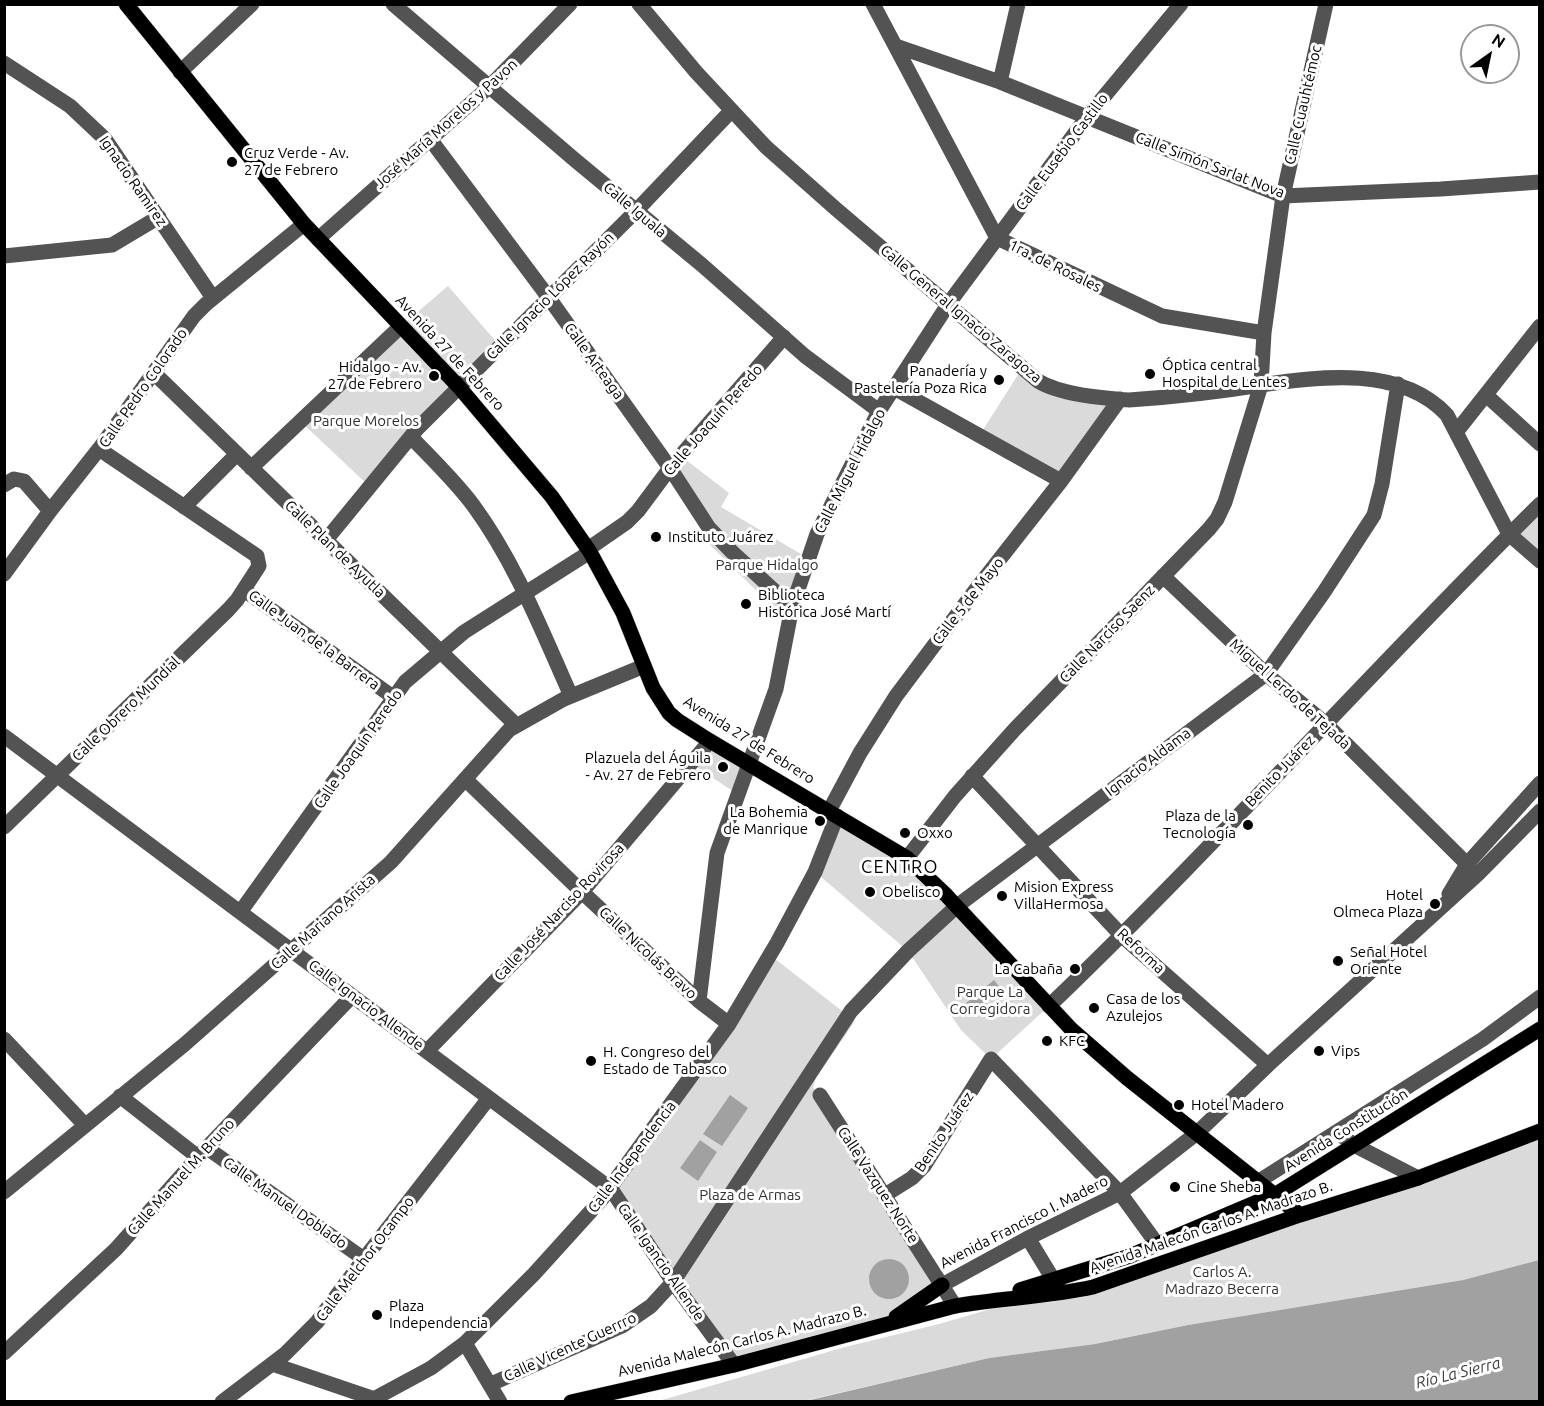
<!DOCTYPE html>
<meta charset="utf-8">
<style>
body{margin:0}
#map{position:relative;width:1544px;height:1406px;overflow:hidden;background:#fff;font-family:Ubuntu,sans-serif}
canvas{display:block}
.frame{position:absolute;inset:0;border:6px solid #000;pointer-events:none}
.north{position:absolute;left:1460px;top:24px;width:60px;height:60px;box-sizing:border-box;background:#fff;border:2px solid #999;border-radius:50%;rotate:33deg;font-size:16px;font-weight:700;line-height:24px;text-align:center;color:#000}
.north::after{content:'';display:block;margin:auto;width:21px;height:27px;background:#000;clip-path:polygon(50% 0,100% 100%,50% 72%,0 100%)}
</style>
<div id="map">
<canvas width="1544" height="1406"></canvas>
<div class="frame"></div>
<div class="north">N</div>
</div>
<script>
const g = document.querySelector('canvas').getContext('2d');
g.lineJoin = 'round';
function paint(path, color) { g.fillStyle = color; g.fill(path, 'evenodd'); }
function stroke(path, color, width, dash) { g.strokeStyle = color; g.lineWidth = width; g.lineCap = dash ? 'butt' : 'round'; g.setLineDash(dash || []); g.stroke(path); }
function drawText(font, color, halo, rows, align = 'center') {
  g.font = font + ' Ubuntu,sans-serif'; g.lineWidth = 6; g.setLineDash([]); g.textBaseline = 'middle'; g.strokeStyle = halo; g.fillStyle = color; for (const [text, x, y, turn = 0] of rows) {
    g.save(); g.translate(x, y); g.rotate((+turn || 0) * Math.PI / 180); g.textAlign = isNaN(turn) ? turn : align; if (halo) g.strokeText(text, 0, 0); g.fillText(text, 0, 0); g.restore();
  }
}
const green = new Path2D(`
 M448,286L500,346L370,487L300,421L400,327Z
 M1023,367L1038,381L1120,399L1061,481L979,436Z
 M686,460L729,493L721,507L801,554L788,600L785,619L706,541L677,477Z
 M1539,504V561L1509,534Z
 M710,741L749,764L737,794L691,763Z
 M837,816L907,858L1049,1006L991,1059L961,1030L908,951L815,872Z
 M770,955L855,1021L816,1078L813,1088L820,1095L942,1285L887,1323L734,1365L611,1189Z
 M1539,1131V1260L1463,1280L1188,1325L1095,1344L989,1358L804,1401L655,1402L845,1347L939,1324L1245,1235Z`);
const water = new Path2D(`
 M994,980L1001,989L975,1016L965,1004Z
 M730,1095L748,1108L722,1146L703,1134Z
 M700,1140L717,1152L698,1181L680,1168Z
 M869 1279a20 20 0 1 1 40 0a20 20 0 1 1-40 0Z
 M1539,1260V1401H806L989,1358L1095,1344L1188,1325L1463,1280Z`);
const minor = new Path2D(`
 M393,4L575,160L702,265L805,356L879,411
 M639,4L696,72L766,147L836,209L1038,381C1061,395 1103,398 1129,400C1173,397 1218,392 1261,385C1321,376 1402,366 1447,415L1509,534L1540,561
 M873,4L997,238L1162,316L1264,333
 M896,46L1000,82L1283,196L1441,189L1540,182
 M4,63L70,106L105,139L213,298
 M180,72L252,4
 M1000,82L1018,4
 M430,139L549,298L670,468L709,528L731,551L792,607
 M318,239L489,87L570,4
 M4,256L112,245L159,217
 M154,373L516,725
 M894,388L1061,481
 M1486,395L1540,444
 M1457,431L1540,326
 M411,437C432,459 454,480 473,505C515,562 542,631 571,696
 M251,468L400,327
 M4,485L14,479L24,481L50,511
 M184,507L237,454
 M326,540L417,429L636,211L731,111
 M588,549L627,522L638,511L670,468L784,337
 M4,574L50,511L99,449L194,316L206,304L304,224
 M1163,576L1266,674L1325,723L1467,864
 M244,590L393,697
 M4,736L611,1189L673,1282L734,1365
 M972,776L1122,936L1268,1065
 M465,779L582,892L699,1001L729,1024
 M829,811L860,753L896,696L977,588L1061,481L1120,399
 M4,827L228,610L237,600L259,566L257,556L99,449
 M907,858L955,796L1015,729L1209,529L1217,519L1225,502L1261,385L1264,333L1283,196L1326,4
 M1449,894L1467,864L1540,783
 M241,911L405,682L464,632L590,552
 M699,1001L717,853L776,689L792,607L817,534L879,411L949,303L1087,117L1181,4
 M1049,1006C1218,844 1373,669 1540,504
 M4,1039L84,1124
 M427,1051L582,892L710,741
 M820,1095L955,1306
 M120,1096L198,1157
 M1337,1132L1354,1145L1418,1178
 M207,1148L364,1259
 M1259,1181L1483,1039L1540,997
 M4,1192L185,1044L391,862L509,730L564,699L644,666
 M885,1195L912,1178L924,1166L991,1059L1120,1193L1157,1244
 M1028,1238L1059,1289
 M942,1285L1028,1238L1120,1193L1197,1133L1268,1065L1478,874L1540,811
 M465,1343L500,1402
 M4,1353L116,1249L198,1157L352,996
 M272,1364L372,1398
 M491,1384L622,1326L651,1306L673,1282L851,1011L908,951L957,906L1266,674L1324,592L1374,515L1382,484L1398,384
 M222,1402L285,1354L317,1322L364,1259L489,1098
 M368,1402L431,1368L465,1343L534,1274L601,1200L729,1024L777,943L815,872L837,816`);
const major = new Path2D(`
 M126,4L304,224L459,387L552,497L590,552L623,613L653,688L669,713L677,720L710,741L907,858L946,895L1072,1030L1127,1078L1300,1215
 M1020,1290L1130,1256L1276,1194L1540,1029
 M896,1317L942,1285
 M571,1402L734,1365L955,1306C1001,1298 1048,1297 1093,1287L1300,1215L1418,1178L1540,1131`);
const markers = [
 [232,162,6,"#000"],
 [1150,374,6,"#000"],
 [434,376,6,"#000"],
 [999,380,6,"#000"],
 [656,537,6,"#000"],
 [746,604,6,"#000"],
 [723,767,6,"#000"],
 [820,821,6,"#000"],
 [1248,825,6,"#000"],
 [905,833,6,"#000"],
 [870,892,6,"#000"],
 [1002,896,6,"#000"],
 [1435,904,6,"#000"],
 [1338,961,6,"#000"],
 [1075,969,6,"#000"],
 [1094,1008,6,"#000"],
 [1047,1041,6,"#000"],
 [1319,1051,6,"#000"],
 [591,1061,6,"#000"],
 [1179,1105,6,"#000"],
 [1175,1187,6,"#000"],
 [377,1315,6,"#000"]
];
const streetNames = [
 ["Calle Cuauhtémoc",1303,105,-77],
 ["José María Morelos y Pavon",446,124,-42],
 ["Calle Eusebio Castillo",1062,152,-53],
 ["Calle Simón Sarlat Nova",1210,165,21],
 ["Ignacio Ramirez",133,181,55],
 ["Calle Iguala",635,210,40],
 ["1ra. de Rosales",1055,266,26],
 ["Calle Ignacio López Rayón",550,296,-45],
 ["Calle General Ignacio Zaragoza",961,314,40],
 ["Avenida 27 de Febrero",450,353,47],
 ["Calle Arteaga",594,361,54],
 ["Calle Pedro Colorado",143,388,-55],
 ["Calle Joaquín Peredo",713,420,-49],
 ["Calle Miguel Hidalgo",850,471,-63],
 ["Calle Plan de Ayutla",335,549,44],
 ["Calle 5 de Mayo",968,601,-52],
 ["Calle Narciso Saenz",1107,634,-46],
 ["Calle Juan de la Barrera",314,640,36],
 ["Miguel Lerdo de Tejada",1290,694,42],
 ["Calle Obrero Mundial",126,709,-44],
 ["Avenida 27 de Febrero",749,740,32],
 ["Calle Joaquín Peredo",358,749,-55],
 ["Ignacio Aldama",1148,762,-37],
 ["Benito Juárez",1280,771,-46],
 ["Calle José Narciso Rovirosa",559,912,-47],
 ["Calle Mariano Arista",323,922,-42],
 ["Reforma",1141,951,43],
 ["Calle Nicolás Bravo",648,953,43],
 ["Calle Ignacio Allende",366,1005,37],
 ["Avenida Constitución",1346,1130,-32],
 ["Benito Juárez",944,1132,-56],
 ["Calle Independencia",632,1157,-53],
 ["Calle Manuel M. Bruno",181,1177,-48],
 ["Calle Vazquez Norte",878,1185,57],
 ["Calle Manuel Doblado",285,1203,35],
 ["Avenida Francisco I. Madero",1024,1222,-27],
 ["Avenida Malecón Carlos A. Madrazo B.",1211,1227,-19],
 ["Calle Melchor Ocampo",365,1259,-53],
 ["Calle Igancio Allende",661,1262,55],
 ["Avenida Malecón Carlos A. Madrazo B.",742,1341,-14],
 ["Calle Vicente Guerrro",570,1347,-25]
];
const poiNames = [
 ["Cruz Verde - Av.",244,153],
 ["27 de Febrero",244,170],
 ["Óptica central",1162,365],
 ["Hospital de Lentes",1162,382],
 ["Hidalgo - Av.",422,367,"right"],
 ["27 de Febrero",422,384,"right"],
 ["Panadería y",987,371,"right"],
 ["Pastelería Poza Rica",987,388,"right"],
 ["Instituto Juárez",668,537],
 ["Biblioteca",758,595],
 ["Histórica José Martí",758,612],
 ["Plazuela del Águila",711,758,"right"],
 ["- Av. 27 de Febrero",711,775,"right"],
 ["La Bohemia",808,812,"right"],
 ["de Manrique",808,829,"right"],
 ["Plaza de la",1236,816,"right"],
 ["Tecnología",1236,833,"right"],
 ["Oxxo",917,833],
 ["Mision Express",1014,887],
 ["VillaHermosa",1014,904],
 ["Obelisco",882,892],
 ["Hotel",1423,895,"right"],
 ["Olmeca Plaza",1423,912,"right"],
 ["Señal Hotel",1350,952],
 ["Oriente",1350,969],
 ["La Cabaña",1063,969,"right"],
 ["Casa de los",1106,999],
 ["Azulejos",1106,1016],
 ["KFC",1059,1041],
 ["Vips",1331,1051],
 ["H. Congreso del",603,1052],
 ["Estado de Tabasco",603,1069],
 ["Hotel Madero",1191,1105],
 ["Cine Sheba",1187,1187],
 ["Plaza",389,1306],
 ["Independencia",389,1323]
];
const parkNames = [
 ["Parque Morelos",366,421],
 ["Parque Hidalgo",767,565],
 ["Parque La",990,992],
 ["Corregidora",990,1009],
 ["Plaza de Armas",750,1195],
 ["Carlos A.",1222,1272],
 ["Madrazo Becerra",1222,1289]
];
const waterNames = [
 ["Río La Sierra",1458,1373,-14]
];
const quarterNames = [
 ["CENTRO",900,867]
];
paint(green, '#dadada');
paint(water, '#a1a1a1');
stroke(major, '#dbdbdb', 16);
stroke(minor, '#535353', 15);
stroke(major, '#000', 15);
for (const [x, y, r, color] of markers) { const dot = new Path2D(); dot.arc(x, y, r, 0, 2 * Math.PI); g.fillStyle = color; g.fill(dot); stroke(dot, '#fff', 2); }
drawText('15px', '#000', '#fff', streetNames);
drawText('15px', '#000', '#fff', poiNames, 'left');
drawText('15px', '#313131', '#fff', parkNames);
drawText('italic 16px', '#424242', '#fff', waterNames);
g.letterSpacing = '1.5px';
drawText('18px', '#000', '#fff', quarterNames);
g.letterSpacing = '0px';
</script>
